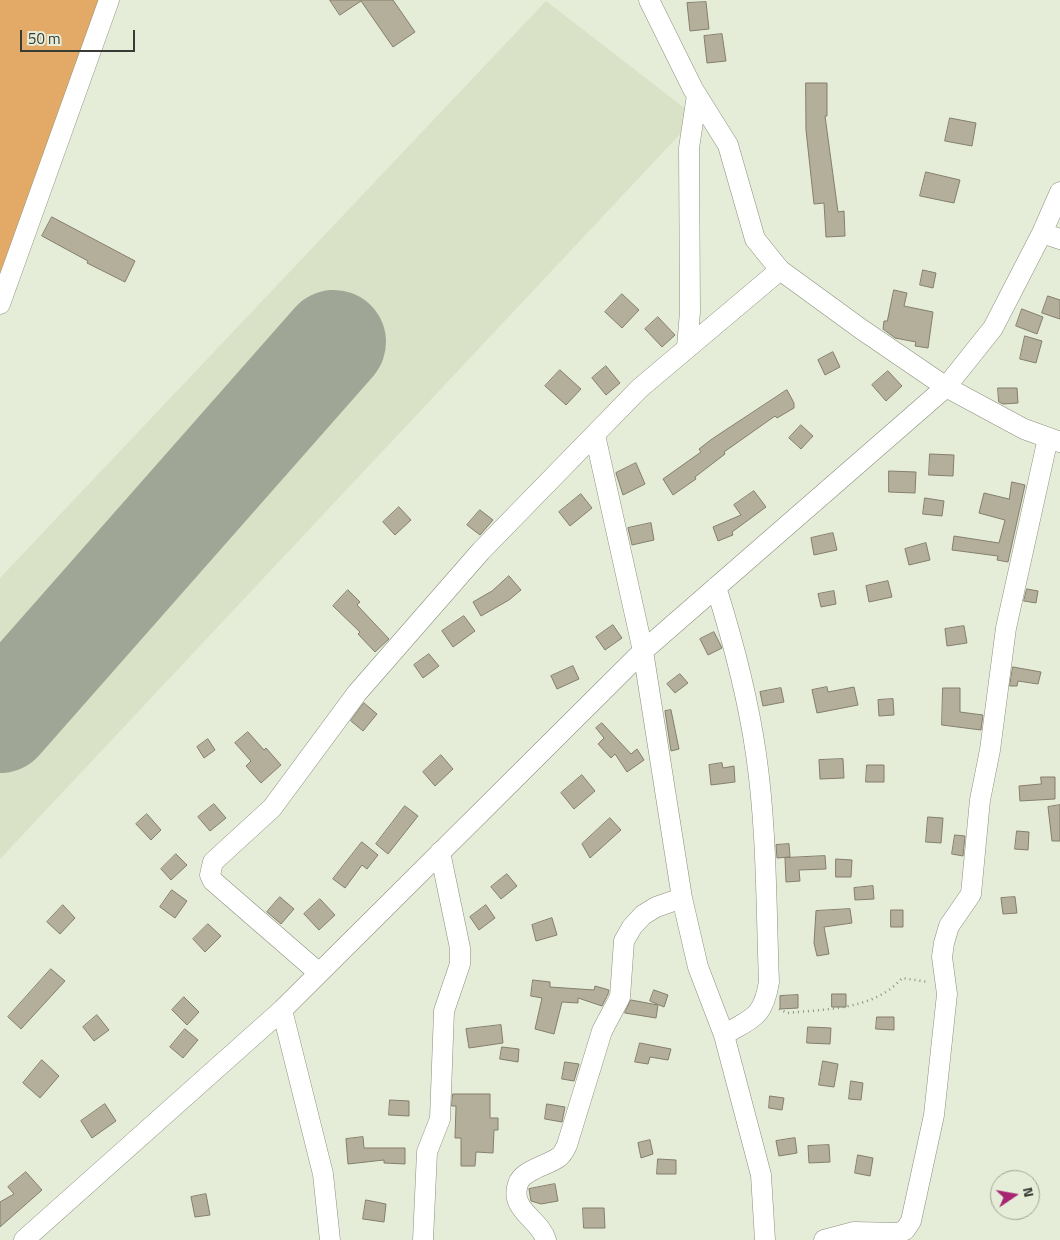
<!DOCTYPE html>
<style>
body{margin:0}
#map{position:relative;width:1060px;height:1240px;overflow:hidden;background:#e5ecd7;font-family:"Titillium Web",sans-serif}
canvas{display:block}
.north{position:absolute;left:990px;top:1170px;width:50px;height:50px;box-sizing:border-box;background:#e5ecd7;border:1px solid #a0a696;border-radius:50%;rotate:78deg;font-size:14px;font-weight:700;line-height:20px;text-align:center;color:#393c34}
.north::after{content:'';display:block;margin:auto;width:18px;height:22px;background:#a72572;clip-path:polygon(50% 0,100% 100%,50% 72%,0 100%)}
.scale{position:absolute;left:20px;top:30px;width:115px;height:22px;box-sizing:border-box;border:2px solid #393c34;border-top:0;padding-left:6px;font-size:15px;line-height:18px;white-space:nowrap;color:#393c34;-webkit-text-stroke:4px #e5ecd7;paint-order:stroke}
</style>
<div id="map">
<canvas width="1060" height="1240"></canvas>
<div class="north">N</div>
<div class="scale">50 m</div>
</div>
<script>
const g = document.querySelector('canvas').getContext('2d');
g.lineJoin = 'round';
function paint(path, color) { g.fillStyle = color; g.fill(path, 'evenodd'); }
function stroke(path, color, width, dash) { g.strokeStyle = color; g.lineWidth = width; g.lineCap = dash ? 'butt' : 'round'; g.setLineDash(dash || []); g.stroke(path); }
const built = new Path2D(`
 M546,1L696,117L0,859V578Z`);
const forest = new Path2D(`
 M0,0H105L0,299Z`);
const runway = new Path2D(`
 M0,721L334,342`);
const building = new Path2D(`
 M330,0H393L415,32L393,47L361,1L340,15Z
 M706,2L709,29L690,31L687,3Z
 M722,34L726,61L707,63L704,36Z
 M806,83H827V116H825L838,212L844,211L845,236L826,237L824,203L814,204L806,130Z
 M950,118L976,123L972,146L945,141Z
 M926,172L960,180L954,203L920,196Z
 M52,217L135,261L125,282L87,263L88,261L42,236Z
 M923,270L936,273L933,288L920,285Z
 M894,290L907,293L904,306L933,312L928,348L915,346L916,342L895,338L883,329L884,321H887Z
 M622,294L639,310L622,328L605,312Z
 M1048,296L1060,300V319L1042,313Z
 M1022,309L1043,317L1037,334L1016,326Z
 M658,317L675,335L662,347L645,329Z
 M1025,336L1042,341L1036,363L1020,359Z
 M833,352L840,367L825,375L818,360Z
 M606,366L620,383L606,395L592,378Z
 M560,370L581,389L566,405L545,386Z
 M888,371L902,386L886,401L872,385Z
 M998,388H1017L1018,403L1003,404L999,402Z
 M787,390L794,403V408L777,418L775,416L724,452L725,454L695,477L696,479L673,495L663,479L701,452L699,449L712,439Z
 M801,425L813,436L801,449L789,438Z
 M930,454L954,455L953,476L929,475Z
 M636,463L645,484L623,495L616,473Z
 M889,471L916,472L915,493L889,492Z
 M1012,482L1025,485L1008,562L997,560L998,556L952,550L954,536L999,543L1005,520L979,513L984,493L1009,499Z
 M754,491L766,507L732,532L733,535L718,541L713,527L741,515L734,505Z
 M581,494L592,508L570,526L559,512Z
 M925,498L944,501L942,516L923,514Z
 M399,507L411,520L395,535L383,522Z
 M480,510L493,520L480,535L467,525Z
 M651,523L654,540L632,545L628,528Z
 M833,533L837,550L814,555L811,538Z
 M926,543L930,560L909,565L905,549Z
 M509,576L521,590L509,600L481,616L473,602L492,591Z
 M888,581L892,597L869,602L866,586Z
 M1027,589L1038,591L1036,603L1024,601Z
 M348,590L360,602L357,605L389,639L375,652L358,634L360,632L333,606Z
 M834,591L836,604L821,607L818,594Z
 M464,616L475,631L453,647L442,631Z
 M613,625L622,638L605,650L596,637Z
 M964,626L967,643L947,646L945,629Z
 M714,632L722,648L708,655L700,639Z
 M429,654L439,666L423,678L414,665Z
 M573,666L579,679L557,689L551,676Z
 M1013,667L1041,672L1038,684L1018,681L1017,686H1010Z
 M680,674L688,683L675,693L667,684Z
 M827,687L828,692L854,687L858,705L817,713L812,690Z
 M781,688L784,702L763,706L760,692Z
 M943,688H960V712L983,715L981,730L942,725Z
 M893,699L894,715L879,716L878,700Z
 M364,703L377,714L363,731L351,721Z
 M671,710L679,749L671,751L665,711Z
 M602,723L631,754L637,749L644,760L627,772L615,754L611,758L598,744L604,738L596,728Z
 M248,732L264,750L266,748L281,765L261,783L246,766L251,761L235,743Z
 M208,739L215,750L204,758L197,747Z
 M441,755L453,769L435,786L423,772Z
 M843,759L844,778L820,779L819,760Z
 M722,763L723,768L734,766L735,782L711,785L709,765Z
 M867,765H884V782H866Z
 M582,775L595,791L574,809L561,793Z
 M1041,777H1055V799L1020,801L1019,786L1041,784Z
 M214,804L226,818L210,831L198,817Z
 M1060,805V841H1052L1048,807Z
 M405,806L418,816L388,854L376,844Z
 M147,814L161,830L151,840L136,824Z
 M928,817L943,818L941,843L926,842Z
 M610,818L621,830L590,858L582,844Z
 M1017,831L1029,832L1028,850L1015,849Z
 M955,835L965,836L963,856L952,854Z
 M362,842L378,855L367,869L362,865L345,888L333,879Z
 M789,844L790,857L777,858L776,845Z
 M176,854L187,865L171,880L161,869Z
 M825,856L826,869L799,870L800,881L786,882L785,858Z
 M836,859L852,860L851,877H836Z
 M507,874L517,886L501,899L491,887Z
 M873,886L874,899L855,900L854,888Z
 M172,890L187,901L175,918L160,907Z
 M280,897L294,909L281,924L267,912Z
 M1015,897L1017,913L1003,914L1001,898Z
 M320,899L335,915L319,930L304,914Z
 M63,905L75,918L60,934L47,922Z
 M486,905L495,918L479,930L470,917Z
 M850,909L852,923L824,927L829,954L817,956L814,943L816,911Z
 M891,910H903V927H891Z
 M552,918L557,935L536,941L532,925Z
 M208,924L221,936L205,952L193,939Z
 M51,969L65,981L21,1029L8,1017Z
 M533,980L550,982V987L594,990L595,986L609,990L608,994L602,1006L578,998V1003L562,1002L554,1034L535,1029L542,998L531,996Z
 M654,990L668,995L664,1007L650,1001Z
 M832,994H846V1007H832Z
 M798,995V1008L780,1009V996Z
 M184,997L199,1012L187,1025L172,1010Z
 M631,1000L658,1005L656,1018L625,1013Z
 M97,1015L109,1030L94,1041L83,1027Z
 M877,1017H894V1030L876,1029Z
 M501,1025L503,1043L469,1048L466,1029Z
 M808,1027L831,1028L830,1044L807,1043Z
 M185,1029L198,1040L183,1058L170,1047Z
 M640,1043L671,1049L668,1060L650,1057L648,1064L635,1062Z
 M502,1047L519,1049L518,1062L500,1059Z
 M42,1060L59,1076L40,1098L23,1083Z
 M823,1061L838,1064L834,1087L819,1085Z
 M565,1062L579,1064L574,1081L562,1079Z
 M851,1081L863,1083L861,1100L849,1099Z
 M453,1094H490V1118H498V1130H494L493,1153L476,1152L475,1166H461V1138H455L456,1106H452Z
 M770,1096L784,1098L782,1110L769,1108Z
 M390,1100L409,1101V1116L389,1115Z
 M105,1104L116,1121L92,1138L81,1121Z
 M547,1104L565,1107L562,1122L545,1119Z
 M363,1137L364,1148H405V1164L384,1163V1160L348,1164L346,1139Z
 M795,1138L797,1153L779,1156L776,1141Z
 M650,1140L653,1154L641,1158L638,1143Z
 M829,1145L830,1162L809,1163L808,1146Z
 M858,1155L873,1158L870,1176L855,1173Z
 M658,1159L676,1160V1174H657Z
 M26,1172L42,1190L0,1227V1202L14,1194L8,1187Z
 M555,1184L558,1201L541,1204L531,1201L529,1189Z
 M206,1194L210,1215L195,1217L191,1197Z
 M366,1200L386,1204L384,1222L363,1219Z
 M583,1208H604L605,1228H584Z`);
const path = new Path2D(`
 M779,1009L787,1013C825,1009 875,1010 902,978L928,982`);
const minor = new Path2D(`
 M649,0L693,89L728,145L755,239L780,270L861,329L946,387L1024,429L1060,442
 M1042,233L1060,239
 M0,304L109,0
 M687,347L690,312L689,148L697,95
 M595,435L643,651L682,898L698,967L724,1035L761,1175L765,1240
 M716,587C733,641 748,698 756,754C767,829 766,906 769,982C763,1018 753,1017 724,1035
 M319,973L213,881L210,875L213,862L272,808L357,693L481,551L640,388L780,270
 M282,1010L323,1174L330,1240
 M24,1240L282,1010L643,651L946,387L993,328L1042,233L1060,192
 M423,1240L427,1152L440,1119L444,1011L460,964V948L440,852
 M546,1240C540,1219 509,1210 518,1184C522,1170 547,1166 559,1157C563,1154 565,1149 567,1145L602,1031L620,997L624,941L632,927L643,915L656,907L682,898
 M824,1240L854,1232L898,1233L905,1230L911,1221L934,1115L947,994L942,957L944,943L949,926L971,894L980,800L990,750L1006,628L1048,438`);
paint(built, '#d9e2c6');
paint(forest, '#e3a967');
stroke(runway, '#a0a696', 104);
paint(building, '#b4af9b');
stroke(building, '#847f6d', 1);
stroke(minor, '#8a907d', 21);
stroke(path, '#8c9183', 2.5, [1, 4]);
stroke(minor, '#fff', 20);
</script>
